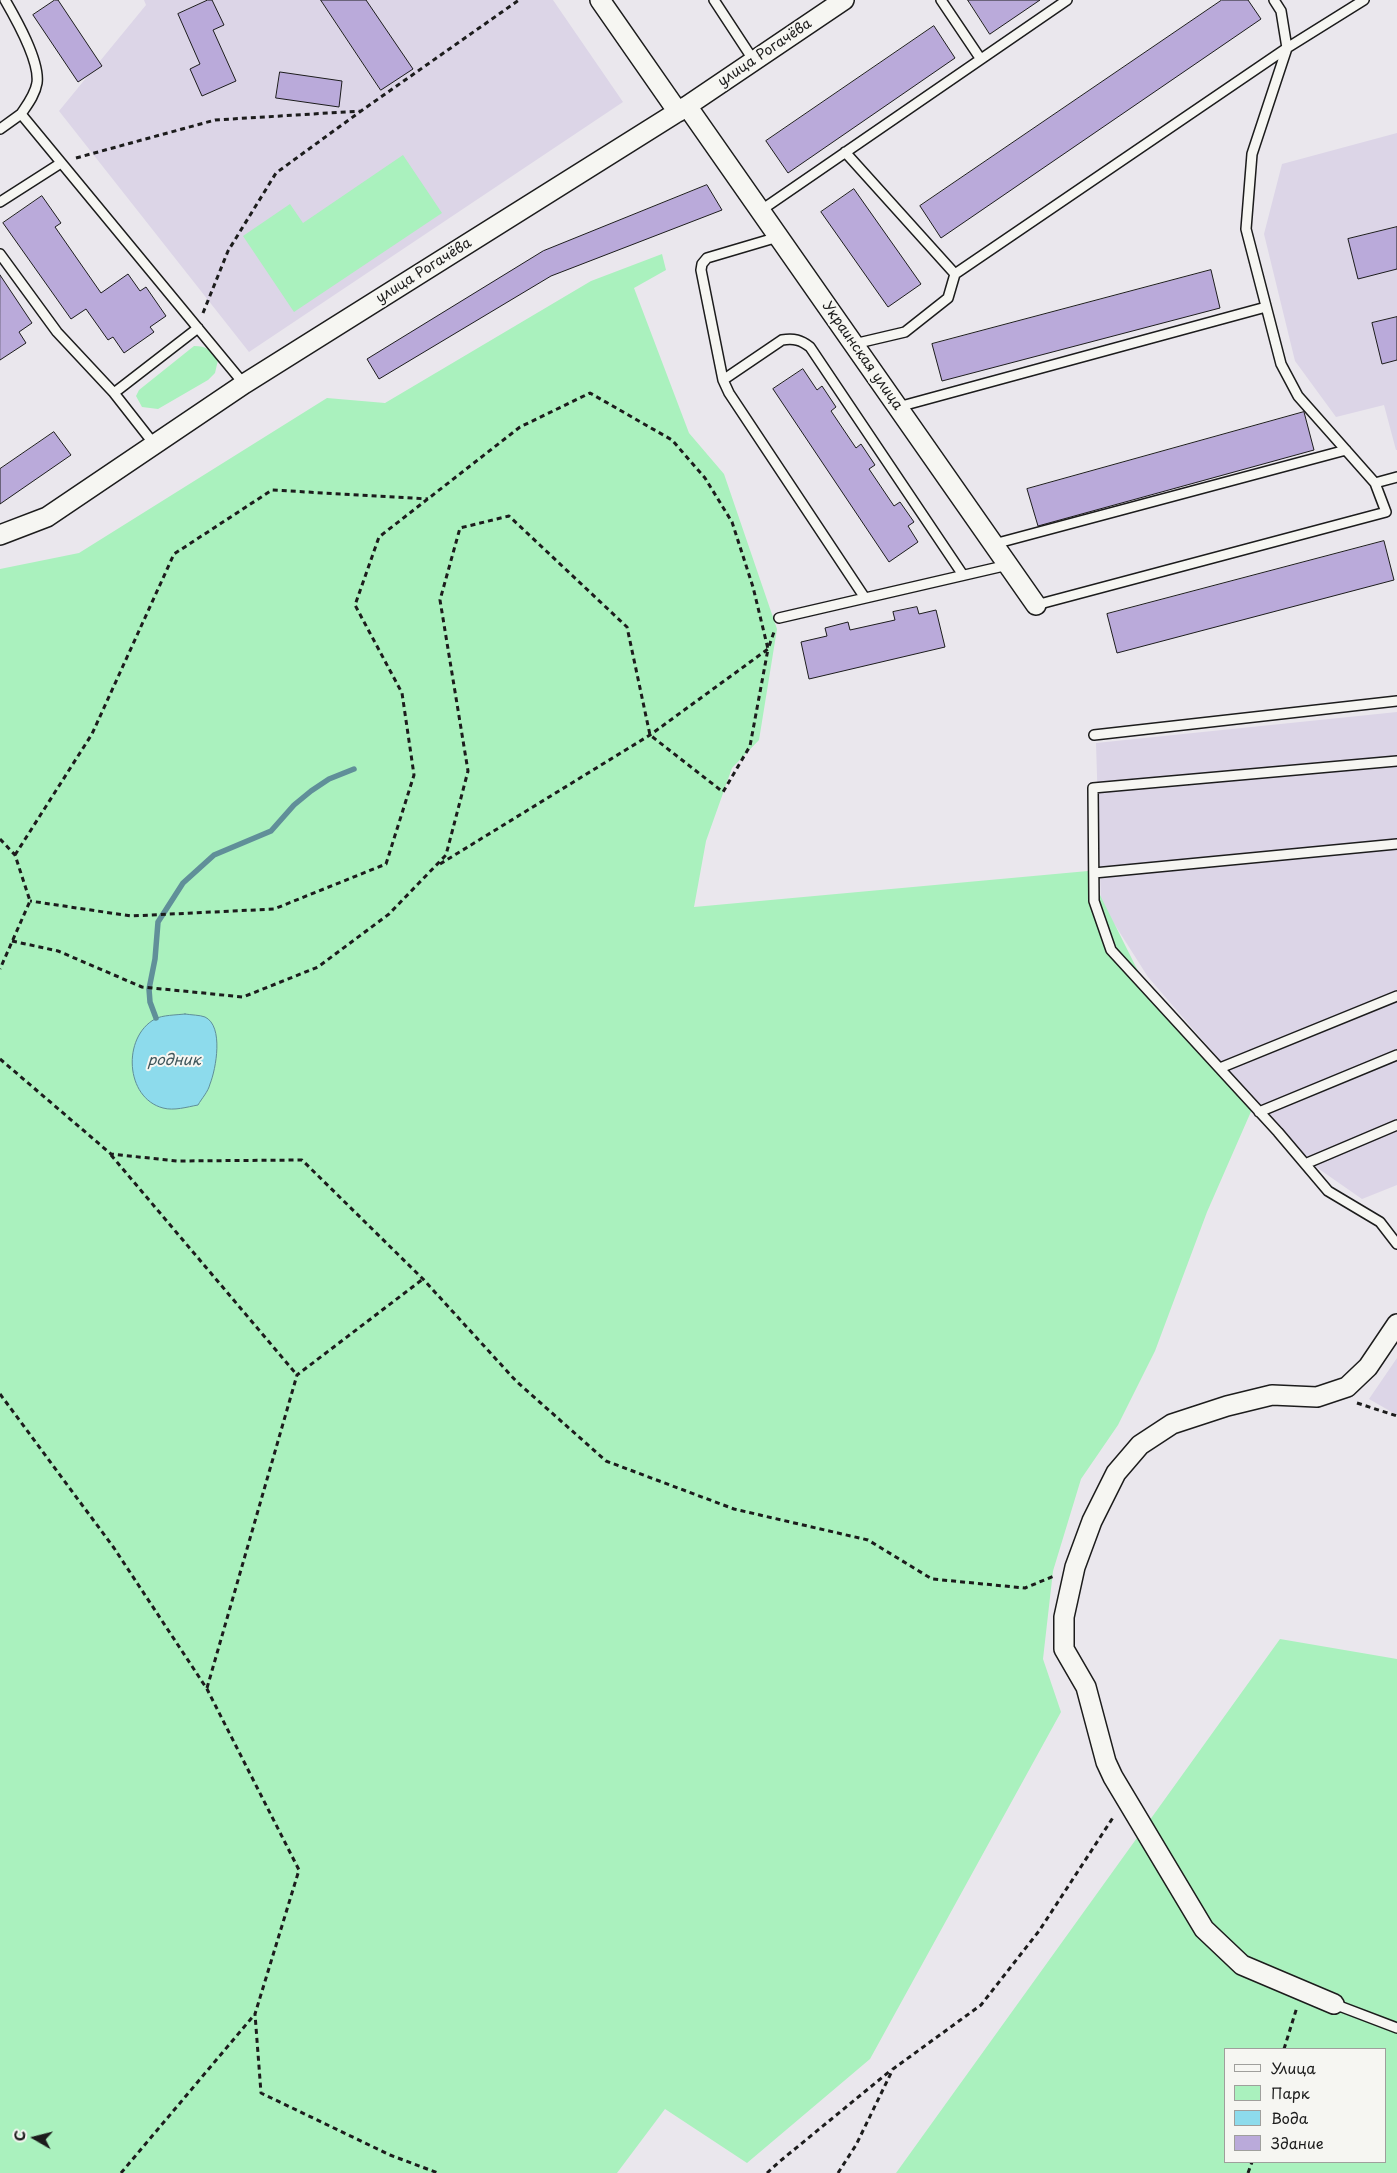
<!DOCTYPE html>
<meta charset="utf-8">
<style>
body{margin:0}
#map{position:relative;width:1397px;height:2173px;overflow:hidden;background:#eae7ed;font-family:"Playpen Sans",sans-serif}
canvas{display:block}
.legend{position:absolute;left:1224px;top:2048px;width:162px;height:115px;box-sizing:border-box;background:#f6f6f2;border:1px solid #9f9f9c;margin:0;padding:6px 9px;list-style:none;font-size:15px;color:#1c1c1c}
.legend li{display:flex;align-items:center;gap:10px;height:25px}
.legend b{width:25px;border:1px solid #9f9f9c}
.north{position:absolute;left:10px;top:2113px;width:50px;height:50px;-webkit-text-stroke:4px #f6f6f2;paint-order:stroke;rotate:278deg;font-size:14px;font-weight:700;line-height:20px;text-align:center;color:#1c1c1c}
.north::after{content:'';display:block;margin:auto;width:18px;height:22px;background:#1c1c1c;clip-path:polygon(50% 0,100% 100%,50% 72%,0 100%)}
</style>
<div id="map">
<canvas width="1397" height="2173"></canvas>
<ul class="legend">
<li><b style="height:6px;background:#f6f6f2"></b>Улица</li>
<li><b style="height:14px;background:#aaf1be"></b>Парк</li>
<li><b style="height:14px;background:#8ddbec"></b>Вода</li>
<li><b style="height:14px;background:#baaada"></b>Здание</li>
</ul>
<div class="north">С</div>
</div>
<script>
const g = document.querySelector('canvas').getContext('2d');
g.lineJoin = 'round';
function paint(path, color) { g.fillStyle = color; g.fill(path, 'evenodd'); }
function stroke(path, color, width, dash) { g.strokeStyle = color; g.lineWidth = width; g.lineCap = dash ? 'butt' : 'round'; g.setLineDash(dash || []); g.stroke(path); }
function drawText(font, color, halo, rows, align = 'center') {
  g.font = font + ' "Playpen Sans",sans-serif'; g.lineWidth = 4; g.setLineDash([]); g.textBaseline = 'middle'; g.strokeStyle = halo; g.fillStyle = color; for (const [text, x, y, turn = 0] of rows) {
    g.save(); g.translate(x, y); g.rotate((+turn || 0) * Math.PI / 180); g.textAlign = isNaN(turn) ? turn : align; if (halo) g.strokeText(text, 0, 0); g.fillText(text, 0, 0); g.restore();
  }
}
const built = new Path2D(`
 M144,0H553L623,102L249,352L59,111L146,5Z
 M1397,133V450H1396L1384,405L1336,417L1295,361L1264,234L1282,164Z
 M1397,712V1185L1362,1199L1306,1160L1148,977L1101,903L1096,743Z
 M1397,1358V1415L1369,1399Z`);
const green = new Path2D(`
 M403,155L442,213L294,312L243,236L290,204L303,223Z
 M662,254L666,270L634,288L689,433L724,474L777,629L759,740L732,768L706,841L694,907L1088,871L1145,985L1195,1050L1253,1107L1207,1212L1155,1351L1118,1425L1081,1479L1053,1571L1043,1659L1061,1712L870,2059L747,2163L665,2109L617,2173H0V569L79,553L327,398L385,403L591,281Z
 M194,346C207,346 210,350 218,360L215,373L208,380L158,409L142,407L136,396L139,390Z
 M1280,1639L1397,1659V2173H896ZM1226,2049H1386V2162H1226Z`);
const water = new Path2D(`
 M185,1014C191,1015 200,1015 205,1017C224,1026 216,1069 210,1084C208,1092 202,1098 198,1105C187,1107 174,1111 163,1108C125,1098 122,1037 155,1019C162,1015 177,1015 185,1014Z`);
const stream = new Path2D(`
 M156,1018L150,1002L149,989L155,959L158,922L183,883L214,855L271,831L294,805L311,791L329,779L354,769`);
const building = new Path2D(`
 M55,0H58L102,66L78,82L33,15Z
 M208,0H212L224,25L213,30L236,81L202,96L190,69L200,64L178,14Z
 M321,0H366L413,69L381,90Z
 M968,0H1040L990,34Z
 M1222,0H1248L1261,19L941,238L920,206Z
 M934,26L955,58L788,173L766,141Z
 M280,72L342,81L339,107L276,98Z
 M707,185L722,210L551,276L379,379L367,359L543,251Z
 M854,189L921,284L888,307L821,212Z
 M42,196L61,223L55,227L101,293L128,274L140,291L146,287L166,316L150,327L154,332L124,353L113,337L108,340L86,309L71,319L3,223Z
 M1397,227V269L1358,279L1348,239Z
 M1211,270L1220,308L942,381L932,344Z
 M0,275L32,323L19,332L26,343L0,360Z
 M1397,317V360L1382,364L1372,323Z
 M803,369L817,390L822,386L836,407L831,411L856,448L861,444L875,465L869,469L894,506L900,502L914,522L908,526L918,542L889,562L773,389Z
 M1304,412L1314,450L1038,526L1027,489Z
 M54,432L71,455L0,504V469Z
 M1384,541L1394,580L1117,653L1107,614Z
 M917,607L919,614L936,610L945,647L809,679L801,642L827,636L825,628L848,622L850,630L895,620L893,612Z`);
const path = new Path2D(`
 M76,158L215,120L361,111L519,0
 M203,313L228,251L276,173L361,111
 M0,839L15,855L30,901L0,969
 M15,855L92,734L174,554L272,490L428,499
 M440,864L650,735L768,649L775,629
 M12,941L58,951L142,987L243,997L318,967L389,914L446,855L468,771L440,600L460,528L509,516L627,627L650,735L723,792L750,746L768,649L753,587L732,522L705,478L672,440L590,393L520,427L379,537L355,605L402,693L414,775L386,864L274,909L131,916L30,901
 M0,1059L111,1154L177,1161L302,1160L423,1279L516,1381L606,1461L734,1509L868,1540L932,1579L1025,1588L1054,1576
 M111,1155L297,1375
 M0,1394L114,1548L207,1689L299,1870L255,2014L261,2093L390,2155L438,2173
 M1357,1403L1397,1416
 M207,1688L297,1375L423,1279
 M1284,2049L1297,2007
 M121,2173L255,2014
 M767,2173L779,2162L890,2071
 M838,2173L856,2145L893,2069L981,2005L1039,1931L1114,1816
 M1248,2173L1252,2162`);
const service = new Path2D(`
 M5,0C16,19 40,61 37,83C35,95 27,105 21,114L244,384
 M714,0L754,61
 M941,0L980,58
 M1274,0L1281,11L1287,48L1252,154L1246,229L1281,364L1298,396L1375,483
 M0,129L21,114
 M845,152L955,274L948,298L905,332L854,344
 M0,202L61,163
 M760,211L1067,0
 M778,237L707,258L702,264L701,270L723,380L729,393L865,598
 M0,254L57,332L114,393L154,444
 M955,274L1287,48L1364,0
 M723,380L782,340C794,338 801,340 810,347L963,575
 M114,393L198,328
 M898,407L1266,307
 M994,544L1346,450
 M1036,605L1386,512L1375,483L1397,477
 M779,618L1008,565
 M1094,735L1397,701
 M1397,761L1093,788L1094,901L1111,950L1278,1132L1328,1191L1380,1222L1397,1244
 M1094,873L1397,844
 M1220,1068L1397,996
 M1259,1112L1397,1055
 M1305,1164L1397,1125
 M1334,2004L1397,2028`);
const minor = new Path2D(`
 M600,0L678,112
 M687,106L1036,605
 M0,535L47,517L244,384L687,106L844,0
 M1334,2004L1242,1965L1204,1929L1113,1777L1106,1762L1086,1687L1064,1649V1617L1075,1567L1092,1521L1116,1473L1140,1445L1172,1424L1227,1406L1272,1395L1317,1397L1347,1387L1368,1367L1397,1324`);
const streetNames = [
 ["улица Рогачёва",765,53,-34],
 ["улица Рогачёва",424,271,-32],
 ["Украинская улица",862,356,55]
];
const waterNames = [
 ["родник",174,1061]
];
paint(built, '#dcd5e7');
paint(green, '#aaf1be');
paint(water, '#8ddbec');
stroke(water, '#608f99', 1);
stroke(stream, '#608f99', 5.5);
paint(building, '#baaada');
stroke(building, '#1c1c1c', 1);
stroke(service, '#1c1c1c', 12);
stroke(minor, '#1c1c1c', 22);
stroke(path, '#1c1c1c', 3, [5, 4]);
stroke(service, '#f6f6f2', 9);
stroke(minor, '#f6f6f2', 19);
drawText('14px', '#1c1c1c', '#f6f6f2', streetNames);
drawText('italic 15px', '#3e555a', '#f6f6f2', waterNames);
</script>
